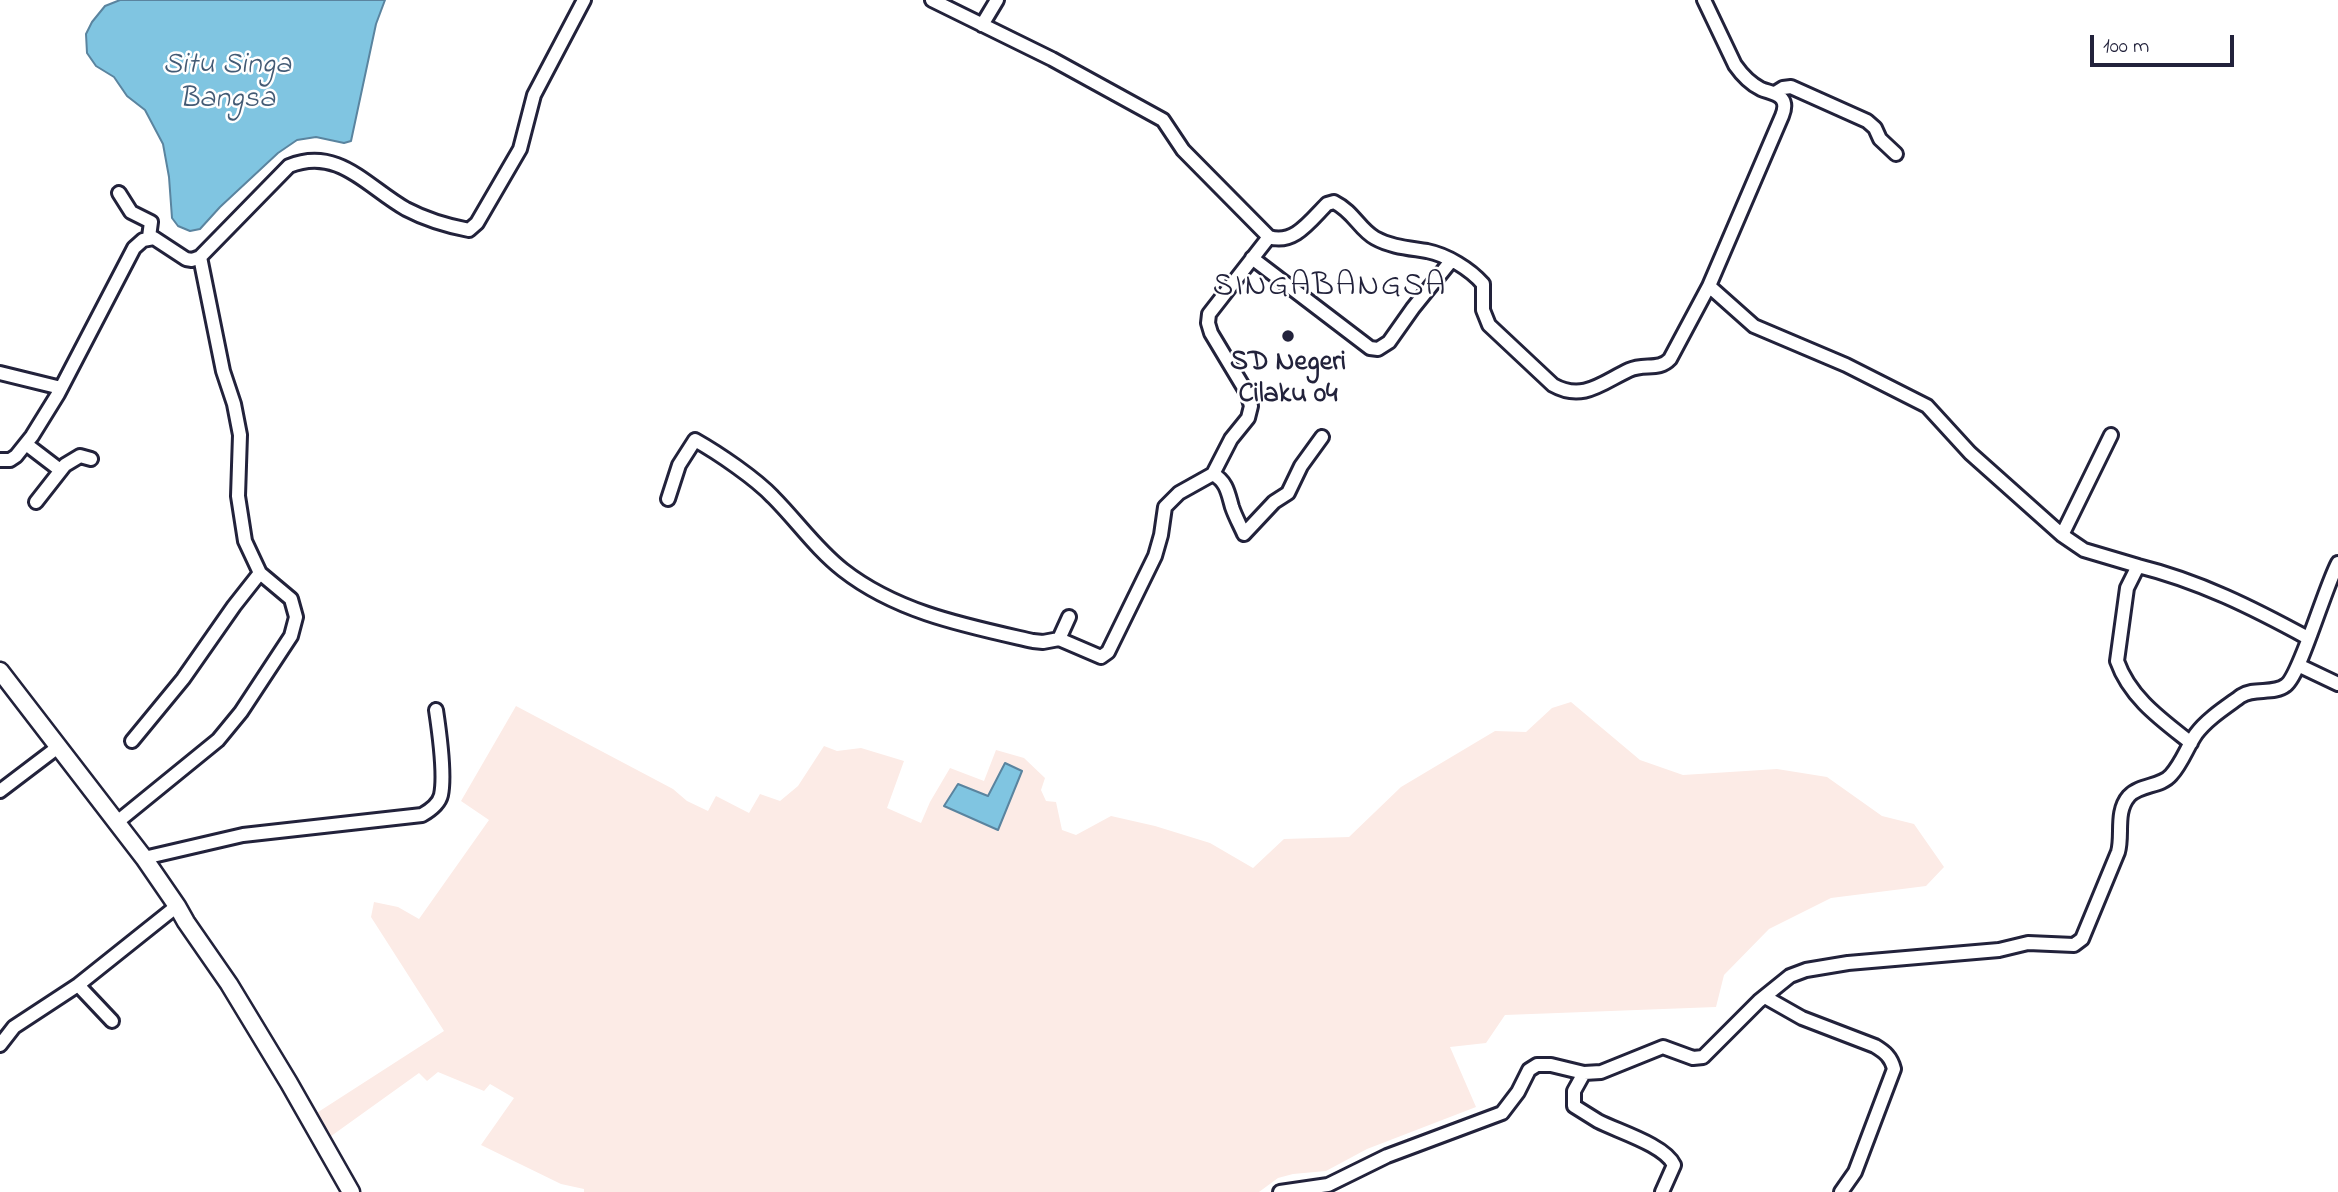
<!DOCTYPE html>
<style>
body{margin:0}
#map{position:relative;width:2338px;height:1192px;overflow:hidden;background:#fff;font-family:"Indie Flower",sans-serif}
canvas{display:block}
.scale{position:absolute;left:2090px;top:35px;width:144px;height:32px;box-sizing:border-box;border:4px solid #22223b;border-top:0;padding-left:9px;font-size:21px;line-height:24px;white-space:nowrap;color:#22223b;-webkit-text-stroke:5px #fff;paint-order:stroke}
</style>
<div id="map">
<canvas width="2338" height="1192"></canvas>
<div class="scale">100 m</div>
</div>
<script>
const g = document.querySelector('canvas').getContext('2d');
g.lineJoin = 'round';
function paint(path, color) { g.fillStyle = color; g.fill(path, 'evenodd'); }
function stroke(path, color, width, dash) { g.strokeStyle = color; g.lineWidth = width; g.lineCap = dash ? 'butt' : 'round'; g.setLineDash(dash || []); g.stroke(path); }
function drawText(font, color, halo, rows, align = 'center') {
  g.font = font + ' "Indie Flower",sans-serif'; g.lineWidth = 5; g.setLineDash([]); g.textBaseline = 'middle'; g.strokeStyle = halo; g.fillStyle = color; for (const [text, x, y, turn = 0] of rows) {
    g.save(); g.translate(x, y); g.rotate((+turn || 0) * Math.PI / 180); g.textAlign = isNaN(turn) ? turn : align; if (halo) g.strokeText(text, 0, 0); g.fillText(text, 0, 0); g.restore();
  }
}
const built = new Path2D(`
 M1571,702L1640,760L1683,775L1777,769L1827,777L1882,816L1914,824L1944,867L1926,886L1831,898L1769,929L1724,975L1716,1007L1505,1015L1486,1043L1450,1047L1476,1107L1367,1149L1326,1171L1293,1174L1278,1178L1259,1192H584V1189L561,1184L481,1145L514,1098L490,1084L484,1091L438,1072L427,1081L419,1073L327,1139L312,1116L444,1031L371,917L374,902L398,907L419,919L489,820L461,801L516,706L673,789L687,801L708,811L716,796L749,813L760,794L780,801L798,786L824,746L837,751L861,748L904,761L887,808L921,823L930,802L950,768L984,781L996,750L1024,758L1045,778L1041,790L1046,801L1056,802L1062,830L1076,835L1111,816L1155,826L1210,843L1253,868L1284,839L1349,837L1401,787L1495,731L1526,732L1552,708Z`);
const water = new Path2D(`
 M120,0H385L376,24L351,141L344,143L316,137L297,140L278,153L220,207L200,229L190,231L178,226L172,218L169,177L163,144L145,110L127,96L114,77L96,66L87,53L86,34L92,22L105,6Z
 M1005,763L1022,771L998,830L944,806L958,784L988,796Z`);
const street = new Path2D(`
 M932,0L1052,59L1163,120L1183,150L1269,237C1294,245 1310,221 1327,204L1334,202C1354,212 1359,229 1375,238C1391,247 1409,248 1427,251C1447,255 1470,269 1483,284V310L1489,325L1553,385C1583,402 1603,382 1629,370C1644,363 1659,371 1670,359L1709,286
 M1704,0L1735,65C1742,75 1749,83 1761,89C1768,92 1778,93 1782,99C1786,104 1784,111 1782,116L1709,286L1754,326L1846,365L1927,406L1970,453L2062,535L2084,550L2138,566L2127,588L2117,661C2130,698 2162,720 2191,743
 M982,25L997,0
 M1775,93L1783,88L1791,87L1867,121L1875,128L1880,139L1896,154
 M119,193L131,212L151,222L149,237
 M1252,258L1370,348L1378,349L1389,342L1413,308L1451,261
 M0,373L61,388
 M26,444L60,470
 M0,460H10L16,456L32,436L58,394L134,248L143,240L154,238L186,259L192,260L200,257L289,166C338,146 367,187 406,209C425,219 448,226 469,230L477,223L520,149L534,95L584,0
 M1213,474C1227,482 1228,493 1232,507C1235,516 1240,525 1244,534L1274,502L1288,493L1301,466L1322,437
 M668,499L679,465L695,440C718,453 755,478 773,497C797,521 816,549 843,570C898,613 967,626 1033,641L1043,642L1059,639L1101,657L1108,652L1155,556L1161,535L1165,507L1179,493L1213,474L1231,439L1248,418L1251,406L1247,393L1211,333L1208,323L1209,314L1269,237
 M36,502L65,465L80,456L91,459
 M2062,535L2111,435
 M2138,566C2199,581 2253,608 2308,638
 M1059,639L1069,617
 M2298,665L2338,684
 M132,741L183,679L234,606L260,573
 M0,791L58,747
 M116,823L218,740L241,712L291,636L296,617L291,599L260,573L245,541L238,496L240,435L234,404L223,371L200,257
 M144,858L243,835L422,815C429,811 439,804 441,795C445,776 439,730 436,710
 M78,985L112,1021
 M1765,997L1802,1018L1875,1046C1885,1052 1891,1057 1894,1069L1855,1172L1841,1192
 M0,1045L14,1027L78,985L177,906
 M1584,1073L1574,1091V1106C1582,1111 1590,1116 1598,1121C1617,1131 1665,1145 1674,1165L1662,1192
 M1280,1192L1328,1185L1387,1156L1502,1113L1518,1092L1529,1070L1537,1065H1551L1584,1073L1601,1072L1663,1047L1693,1058L1703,1057L1759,1001L1790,976L1806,970L1848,963L1999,950L2028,943L2074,945L2082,939L2118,852C2123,835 2115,812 2129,796C2140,784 2161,787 2171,775C2182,763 2187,747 2196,734C2207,719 2226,707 2241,696C2254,687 2274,695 2286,685C2300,675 2325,587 2338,563`);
const secondary = new Path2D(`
 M0,671L144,858L177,906L186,922L229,984L289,1083L351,1192`);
const markers = [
 [1288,336,7,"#22223b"]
];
const poiNames = [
 ["SD Negeri",1288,364],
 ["Cilaku 04",1288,396]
];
const waterNames = [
 ["Situ Singa",227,67],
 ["Bangsa",227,101]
];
const quarterNames = [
 ["SINGABANGSA",1330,289]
];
paint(built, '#fcebe6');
paint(water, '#80c5e1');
stroke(water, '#5a849f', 2);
stroke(street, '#22223b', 18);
stroke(secondary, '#22223b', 21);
stroke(street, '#fff', 12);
stroke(secondary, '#fff', 16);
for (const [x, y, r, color] of markers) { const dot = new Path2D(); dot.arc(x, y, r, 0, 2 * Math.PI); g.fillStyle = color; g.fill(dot); stroke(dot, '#fff', 2.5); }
drawText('bold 28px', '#22223b', '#fff', poiNames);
drawText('italic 30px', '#435b75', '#fff', waterNames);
g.letterSpacing = '2px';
drawText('32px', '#22223b', '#fff', quarterNames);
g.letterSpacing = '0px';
</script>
